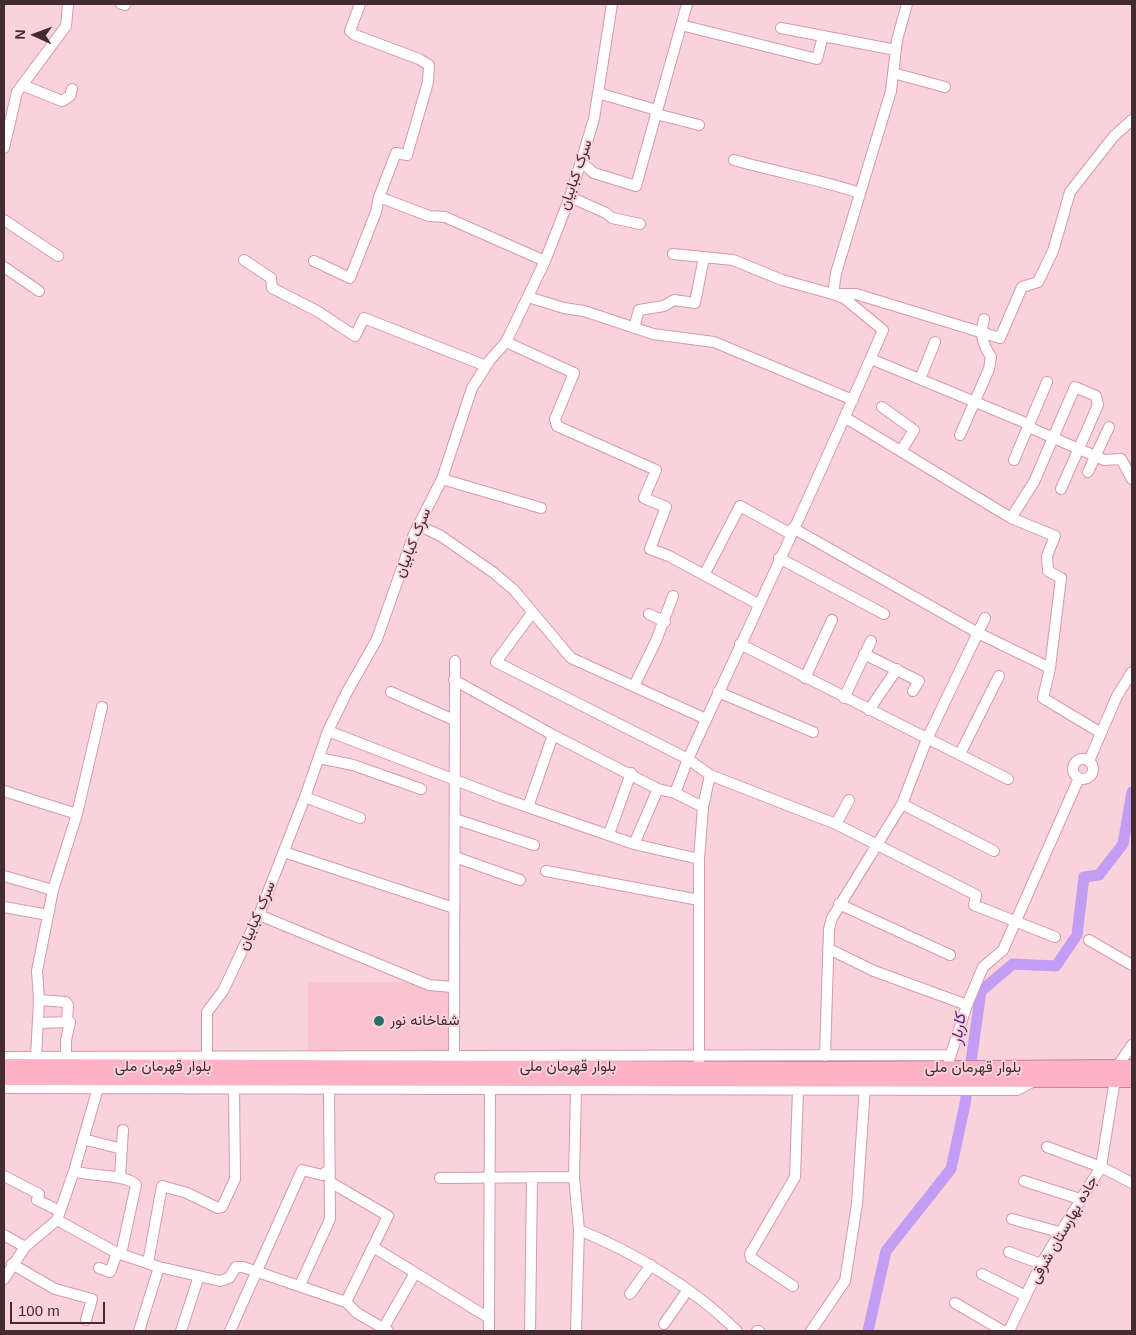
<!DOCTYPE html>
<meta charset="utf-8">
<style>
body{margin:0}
#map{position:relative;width:1136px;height:1335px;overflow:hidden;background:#f9d2db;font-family:Arial,sans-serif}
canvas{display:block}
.frame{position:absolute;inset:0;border:5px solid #432b31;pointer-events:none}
.north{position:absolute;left:10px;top:10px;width:50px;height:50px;-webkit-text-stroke:4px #f9d2db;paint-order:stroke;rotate:272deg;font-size:14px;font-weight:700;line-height:20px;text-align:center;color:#432b31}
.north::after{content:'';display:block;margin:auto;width:18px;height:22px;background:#432b31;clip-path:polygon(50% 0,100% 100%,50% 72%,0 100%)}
.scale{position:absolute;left:10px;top:1302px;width:95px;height:22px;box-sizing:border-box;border:2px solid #432b31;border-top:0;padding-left:6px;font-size:15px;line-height:18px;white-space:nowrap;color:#432b31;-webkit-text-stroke:4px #f9d2db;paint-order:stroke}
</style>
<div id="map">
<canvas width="1136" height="1335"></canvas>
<div class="frame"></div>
<div class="north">N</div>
<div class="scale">100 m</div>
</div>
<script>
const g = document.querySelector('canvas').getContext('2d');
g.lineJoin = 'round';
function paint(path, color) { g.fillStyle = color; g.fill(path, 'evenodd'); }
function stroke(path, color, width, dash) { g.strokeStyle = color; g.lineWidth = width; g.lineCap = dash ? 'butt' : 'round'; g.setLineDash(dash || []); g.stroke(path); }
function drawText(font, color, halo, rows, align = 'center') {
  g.font = font + ' Arial,Vazirmatn,sans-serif'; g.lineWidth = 4; g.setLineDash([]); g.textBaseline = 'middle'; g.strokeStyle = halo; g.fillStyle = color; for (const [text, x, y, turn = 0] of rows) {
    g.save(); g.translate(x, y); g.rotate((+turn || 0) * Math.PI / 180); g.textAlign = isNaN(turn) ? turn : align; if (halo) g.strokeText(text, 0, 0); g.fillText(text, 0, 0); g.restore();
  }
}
const built = new Path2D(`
 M308,982H418L450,990V1054L308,1053Z`);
const river = new Path2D(`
 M868,1331L886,1251L951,1169L965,1104L981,991L1013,964L1056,966L1077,935L1084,877L1099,875L1123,844L1132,792`);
const minor = new Path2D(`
 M121,4L125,5
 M360,4L350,31L355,35L419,59L429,65L428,82L407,155L396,153L379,197
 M681,25L817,59L823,36
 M781,28L896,50
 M893,73L945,87
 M22,85L62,101L70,96L72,89
 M598,93L653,109L656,114L699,125
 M4,148L17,92L66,26L68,4
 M734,160C776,172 818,179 860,193
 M582,163L594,173L636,186L687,4
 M570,197L606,213L612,218L640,224
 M4,220L58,256
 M673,254L733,260L782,280L833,294H856L1000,338L1022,287L1038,282L1053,251L1070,192L1114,136L1132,120
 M244,260L271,278L272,288L317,311L355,336L364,318L486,366
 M314,261L350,278L376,212L379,197L429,216L445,217L545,261
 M4,267L39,291
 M528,297L564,308L584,311L653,334L714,342L853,400
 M634,328L639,310L664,306L674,300L695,303L704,257
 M506,342L574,373L555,419L557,426L656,470L644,498L666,507L650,549L669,556L758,604
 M871,359L1026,423L1033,429L1095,456L1104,460L1121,459L1132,479
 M920,379L935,342
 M882,407L914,430L901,451
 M846,418L1011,518L1055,536L1047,556L1048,571L1061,578L1050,668
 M960,435L989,369L991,357C982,343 980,335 984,319
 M1014,460L1047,382
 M1088,472L1109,427
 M442,479L541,508
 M1011,518L1034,482L1075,387L1096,396L1098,405L1061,489
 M418,525L441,536L494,573L514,590L571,658L706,719
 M793,528L978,633L1050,668L1043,698L1101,733
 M779,558L884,614
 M704,575L740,506L791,534
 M532,613L496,662L688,759L710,775L836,824L976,895L974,905L1055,937
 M649,614L665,622
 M740,644L1008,779
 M864,654L919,681L913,691
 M805,678L832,620
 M454,680L553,735L658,789L675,793L703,807
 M634,686L656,641L673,596
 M391,692L454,720
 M718,692L813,732
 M844,698L871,641
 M869,710L897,669
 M328,731L502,798L634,844L699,859
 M960,754L999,676
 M319,758L353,765L421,789
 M1073 769a10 10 0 1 1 20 0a10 10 0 1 1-20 0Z
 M1089,761L1117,696L1132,672
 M4,791L77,814
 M675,793L688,759C754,616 821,474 883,330L844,298L833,294L836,273L891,91L897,40L907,4
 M305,797L360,818
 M902,804L994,851
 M528,807L553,735
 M455,819L534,845
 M836,824L849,800
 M609,834L631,773
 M634,844L658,789
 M284,852L454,908
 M455,857L520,880
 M546,871L699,900
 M4,876L53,890
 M839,904L950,955
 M4,907L48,915
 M259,915L429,985L453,987
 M1089,940L1132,965
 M829,949L874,971L967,1005
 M39,1000L66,1002L68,1005L67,1022
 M38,1023L70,1022L66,1040V1057
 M825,1056L829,929L832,918L902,804L927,739L985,618
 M4,1057L951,1055
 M36,1057L39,1000L37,971L53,890L77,814L102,707
 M454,1057L455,661
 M949,1060L967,1005L983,967L1003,950L1079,778
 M699,1062V859L703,807L710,775
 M207,1073V1012L223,991L259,915L305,797L328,731L347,692L377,639L414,534L442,479L472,388L490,360L506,342L545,261L570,197L594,119L612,4
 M4,1088L1017,1090L1036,1080
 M576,1090L574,1177L579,1230L576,1331
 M83,1139L122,1149
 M1047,1147L1101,1167L1132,1183
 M74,1171C90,1177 127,1174 136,1185L121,1254
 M4,1176L39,1194L37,1200L60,1211
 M120,1177L123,1130
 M440,1178L574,1177
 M1024,1181L1080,1199
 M330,1182L388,1216L346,1302
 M1012,1219L1059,1232
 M57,1220L117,1253L159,1267L220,1281L229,1278L236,1267H243L346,1302L357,1313L388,1331
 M579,1230C634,1252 695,1289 737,1331
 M4,1235L25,1247
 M373,1247L489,1318
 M1009,1252L1041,1264
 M148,1263L162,1186L187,1193L218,1208L222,1207L235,1179L234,1089
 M12,1264L55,1289L92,1299L86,1320
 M99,1268L110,1272L117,1253
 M982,1274L1026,1296
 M4,1279L25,1247L57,1220L74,1171L98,1088
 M300,1285L330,1219L329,1089
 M793,1286L751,1258L750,1254L795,1177L798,1090
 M630,1294L651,1265
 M955,1303L1003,1331
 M664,1324L687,1291
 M383,1329L415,1273
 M139,1331L159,1267
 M181,1331L199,1276
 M230,1331L302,1170L322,1175L330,1169
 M489,1331L490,1082
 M530,1331L532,1178
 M757,1331H759
 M811,1331L845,1281L857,1204L865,1086
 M1009,1331L1041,1264L1101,1167L1117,1067L1132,1045`);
const highway = new Path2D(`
 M4,1066L825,1069L1132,1067
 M4,1078L1132,1080`);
const markers = [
 [379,1021,6,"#286f66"]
];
const streetNames = [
 ["سرک کبابیان",576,175,-71],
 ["سرک کبابیان",413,543,-68],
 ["سرک کبابیان",257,916,-67],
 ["بلوار قهرمان ملی",163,1067],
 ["بلوار قهرمان ملی",568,1067],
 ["بلوار قهرمان ملی",973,1068],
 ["جاده بهارستان شرقی",1064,1230,-60]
];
const poiNames = [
 ["شفاخانه نور",390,1021]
];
const waterNames = [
 ["کاربار",959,1029,-82]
];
paint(built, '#fbc2cf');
stroke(river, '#c29df3', 11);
stroke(minor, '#d69aa9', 12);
stroke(highway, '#bd8391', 16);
stroke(minor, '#fff', 10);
stroke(highway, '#feb3c5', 14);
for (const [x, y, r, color] of markers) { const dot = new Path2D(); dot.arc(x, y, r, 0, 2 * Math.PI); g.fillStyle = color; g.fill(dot); stroke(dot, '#f9d2db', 2); }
drawText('15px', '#432b31', '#f9d2db', streetNames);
drawText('15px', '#432b31', '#f9d2db', poiNames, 'left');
drawText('italic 16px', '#4f1a7d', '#f9d2db', waterNames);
</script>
